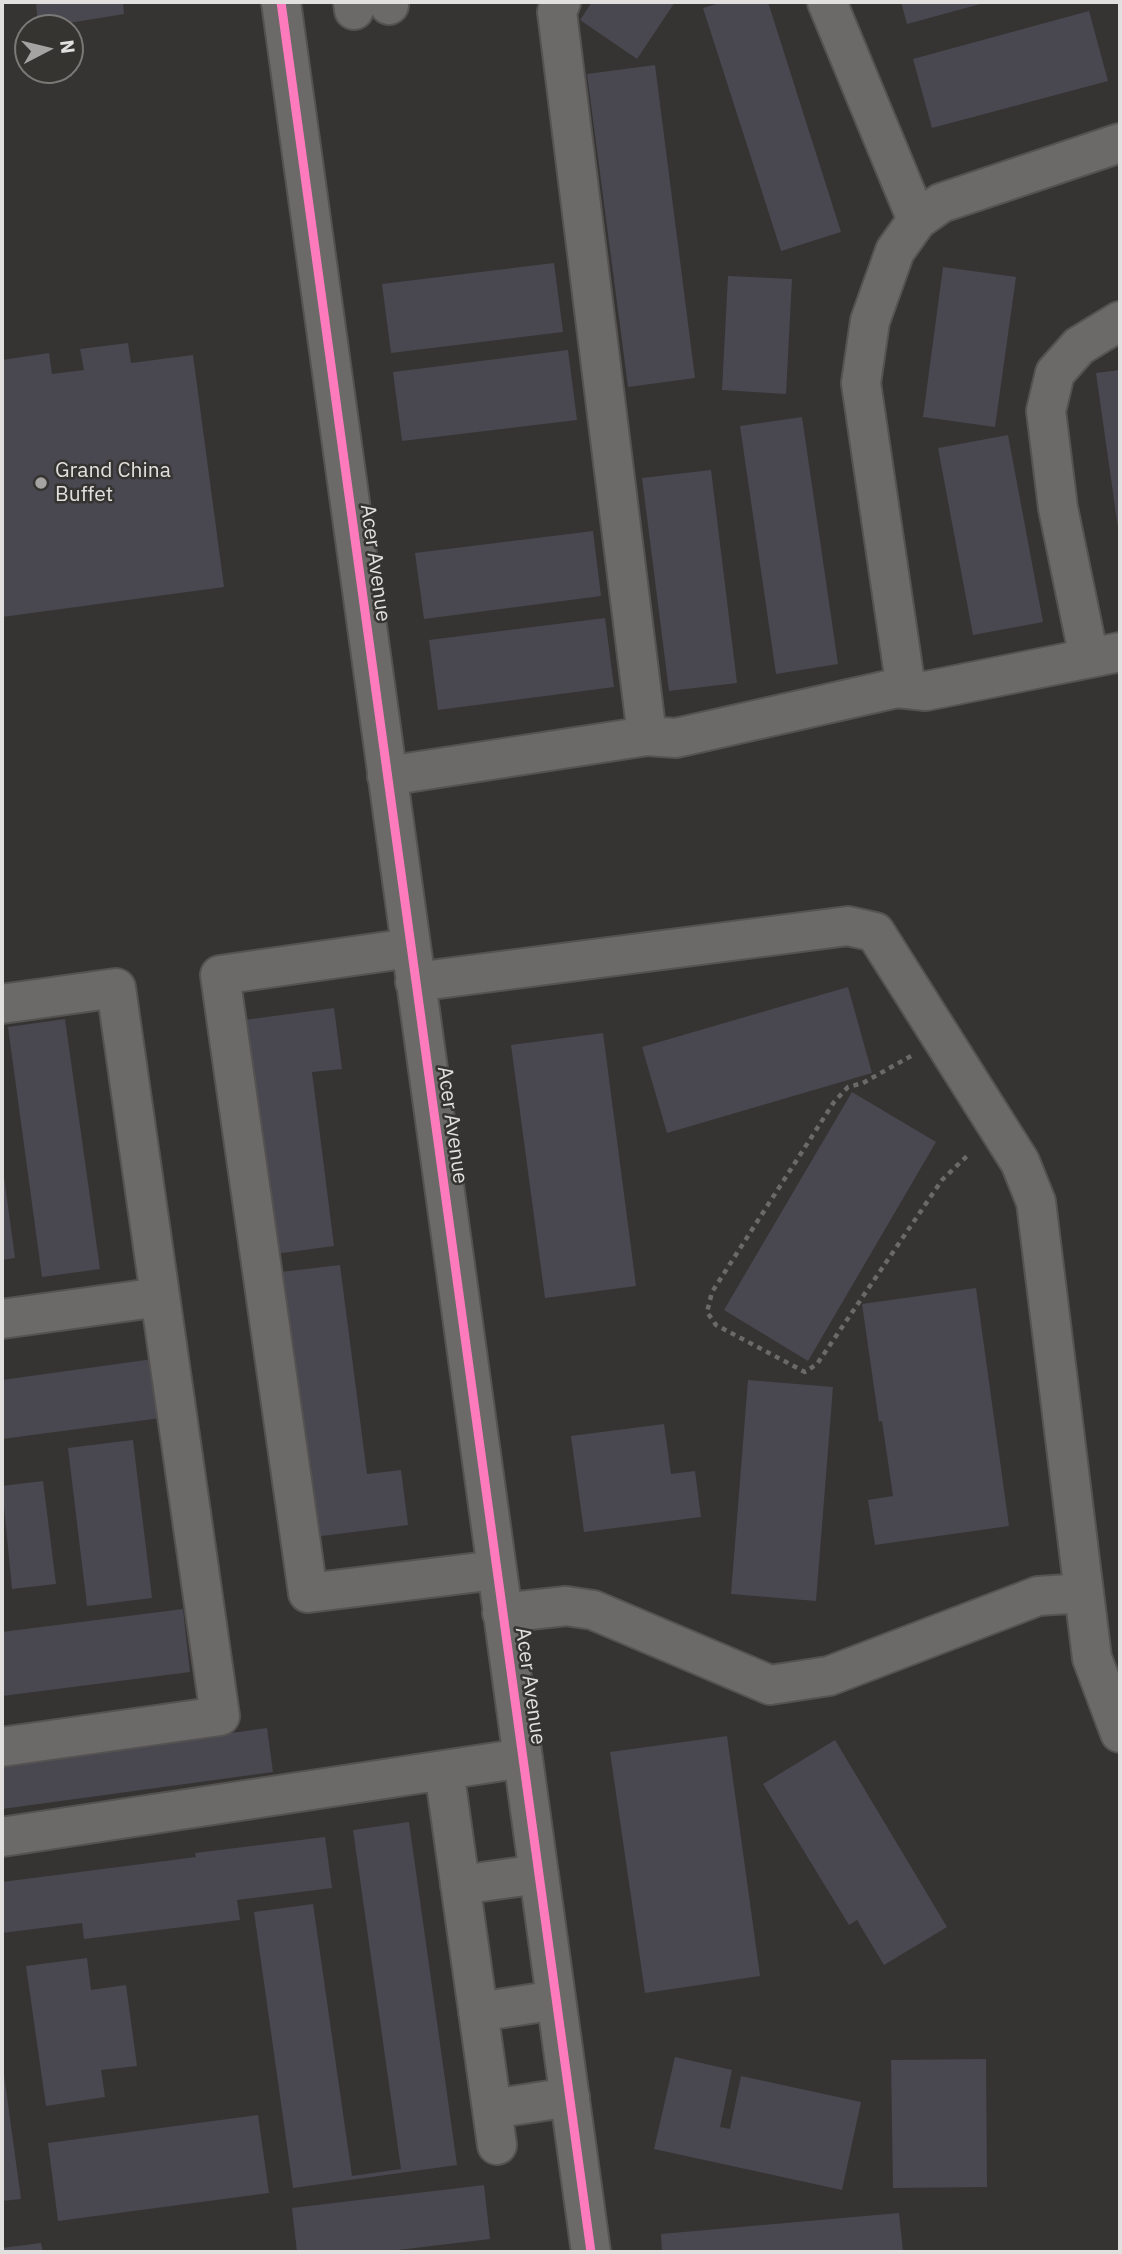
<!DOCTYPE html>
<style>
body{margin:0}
#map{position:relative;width:1122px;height:2254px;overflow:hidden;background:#353432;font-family:"IBM Plex Sans",sans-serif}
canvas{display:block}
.frame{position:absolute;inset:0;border:4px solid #e1e0de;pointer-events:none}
.north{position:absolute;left:14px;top:14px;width:70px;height:70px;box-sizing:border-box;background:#363431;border:2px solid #7a7976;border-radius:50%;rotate:83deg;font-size:19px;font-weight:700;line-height:28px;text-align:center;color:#e1e0de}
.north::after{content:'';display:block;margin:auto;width:24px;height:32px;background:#a5a4a2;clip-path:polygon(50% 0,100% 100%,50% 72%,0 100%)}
</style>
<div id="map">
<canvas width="1122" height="2254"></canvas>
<div class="frame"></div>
<div class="north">N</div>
</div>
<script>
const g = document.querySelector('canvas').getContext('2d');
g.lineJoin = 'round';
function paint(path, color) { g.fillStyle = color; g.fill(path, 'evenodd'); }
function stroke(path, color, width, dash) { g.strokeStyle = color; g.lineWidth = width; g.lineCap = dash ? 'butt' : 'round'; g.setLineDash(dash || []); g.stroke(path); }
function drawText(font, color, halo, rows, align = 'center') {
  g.font = font + ' "IBM Plex Sans",sans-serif'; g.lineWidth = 5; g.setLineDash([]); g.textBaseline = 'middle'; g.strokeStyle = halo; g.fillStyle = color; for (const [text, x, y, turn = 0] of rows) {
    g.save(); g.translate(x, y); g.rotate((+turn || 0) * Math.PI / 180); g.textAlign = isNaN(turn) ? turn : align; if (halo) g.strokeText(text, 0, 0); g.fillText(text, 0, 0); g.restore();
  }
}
const building = new Path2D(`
 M36,2H123L124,14L38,28Z
 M592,2H675L637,59L580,20Z
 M723,2H768L841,232L781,251L703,8Z
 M901,2H984V3L907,24Z
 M1089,11L1108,81L932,128L913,59Z
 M655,65L695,378L628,387L587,74Z
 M554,263L563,332L391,353L382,284Z
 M943,267L1016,277L995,427L923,417Z
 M728,276L792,279L786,394L722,390Z
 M128,343L131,363L193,355L224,587L2,617V381L4,380L2,360L49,353L52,374L84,370L80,349Z
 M568,350L577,420L402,441L393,372Z
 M1120,370V535H1119L1096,373Z
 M802,417L838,664L776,674L740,426Z
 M1008,435L1043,622L973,635L938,448Z
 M711,470L737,683L669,691L642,478Z
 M593,531L601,596L424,619L415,553Z
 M605,618L614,687L438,710L429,640Z
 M848,987L872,1073L667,1133L642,1047Z
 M334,1008L342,1069L312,1072L334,1246L275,1254L244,1020Z
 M65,1019L100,1269L42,1277L8,1027Z
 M603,1033L636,1286L545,1298L511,1045Z
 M852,1092L936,1142L808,1361L724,1310Z
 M2,1162L15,1258L2,1260Z
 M340,1265L367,1474L401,1470L408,1525L314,1537L281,1272Z
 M976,1288L1009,1526L875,1545L868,1500L893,1496L882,1421L879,1422L862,1304Z
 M153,1359L161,1418L2,1439V1380Z
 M748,1380L833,1387L816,1601L731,1594Z
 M664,1424L671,1474L695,1471L701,1517L584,1532L571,1436Z
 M133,1440L152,1598L87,1606L68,1448Z
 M43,1481L56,1584L12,1589L2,1486Z
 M183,1609L190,1672L2,1696V1632Z
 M267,1728L273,1772L2,1809V1765Z
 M727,1736L760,1976L645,1993L610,1752Z
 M835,1740L947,1927L884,1965L857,1920L849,1925L763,1784Z
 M409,1822L457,2165L293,2188L254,1912L313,1904L352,2176L401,2169L353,1830Z
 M325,1837L332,1888L237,1900L240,1920L84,1939L82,1923L2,1933V1882L196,1857L195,1853Z
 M87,1958L91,1990L126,1985L137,2066L101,2070L105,2097L46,2106L26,1966Z
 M675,2057L732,2070L720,2127L730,2129L741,2076L861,2102L842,2190L654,2149Z
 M986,2059L987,2187L893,2188L891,2060Z
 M2,2060L21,2199L2,2201Z
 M258,2115L269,2193L58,2221L48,2143Z
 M484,2185L490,2239L381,2252H297L292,2208Z
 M899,2213L903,2252H662L661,2234Z
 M41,2243L43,2252H2V2248Z`);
const path = new Path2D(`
 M911,1056L863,1083L848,1087L834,1102L712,1292L707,1312L716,1325L805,1372L817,1364L942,1180L969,1154`);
const minor = new Path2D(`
 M281,2L591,2252
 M353,2L354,10
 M388,2L389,5
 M561,2L557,12L647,736
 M827,2L917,220
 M1089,658L1058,508L1046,411L1055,373L1079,346L1120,321
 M906,689L861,383L870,321L895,251L917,220L941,203L1120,143
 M387,776L647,736L676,738L897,688L926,691L1120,652
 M410,948L220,975L308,1593L496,1570
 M415,982L848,926L875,932L1020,1162L1036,1202L1092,1658L1120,1733
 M2,1004L116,988L220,1716L2,1747
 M2,1319L160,1297
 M502,1613L566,1606L593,1610L770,1685L829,1676L1038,1596L1084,1593
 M444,1770L497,2145
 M2,1837L523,1758
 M460,1885L539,1874
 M478,2012L556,2000
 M492,2109L570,2097`);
const cycleway = new Path2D(`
 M281,2L591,2252`);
const markers = [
 [41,483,7,"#a5a4a2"]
];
const poiNames = [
 ["Grand China",55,471],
 ["Buffet",55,495]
];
const streetNames = [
 ["Acer Avenue",375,563,82],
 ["Acer Avenue",452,1125,82],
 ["Acer Avenue",530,1686,82]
];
paint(building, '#494750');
stroke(minor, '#545351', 42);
stroke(path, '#6b6a69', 4.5, [5, 5]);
stroke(minor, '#6b6a69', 38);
stroke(cycleway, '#fd7abc', 9);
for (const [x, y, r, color] of markers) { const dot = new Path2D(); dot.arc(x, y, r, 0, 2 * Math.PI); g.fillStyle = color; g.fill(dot); stroke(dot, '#363431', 2.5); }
drawText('21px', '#e1e0de', '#363431', poiNames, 'left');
drawText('21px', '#e1e0de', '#363431', streetNames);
</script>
